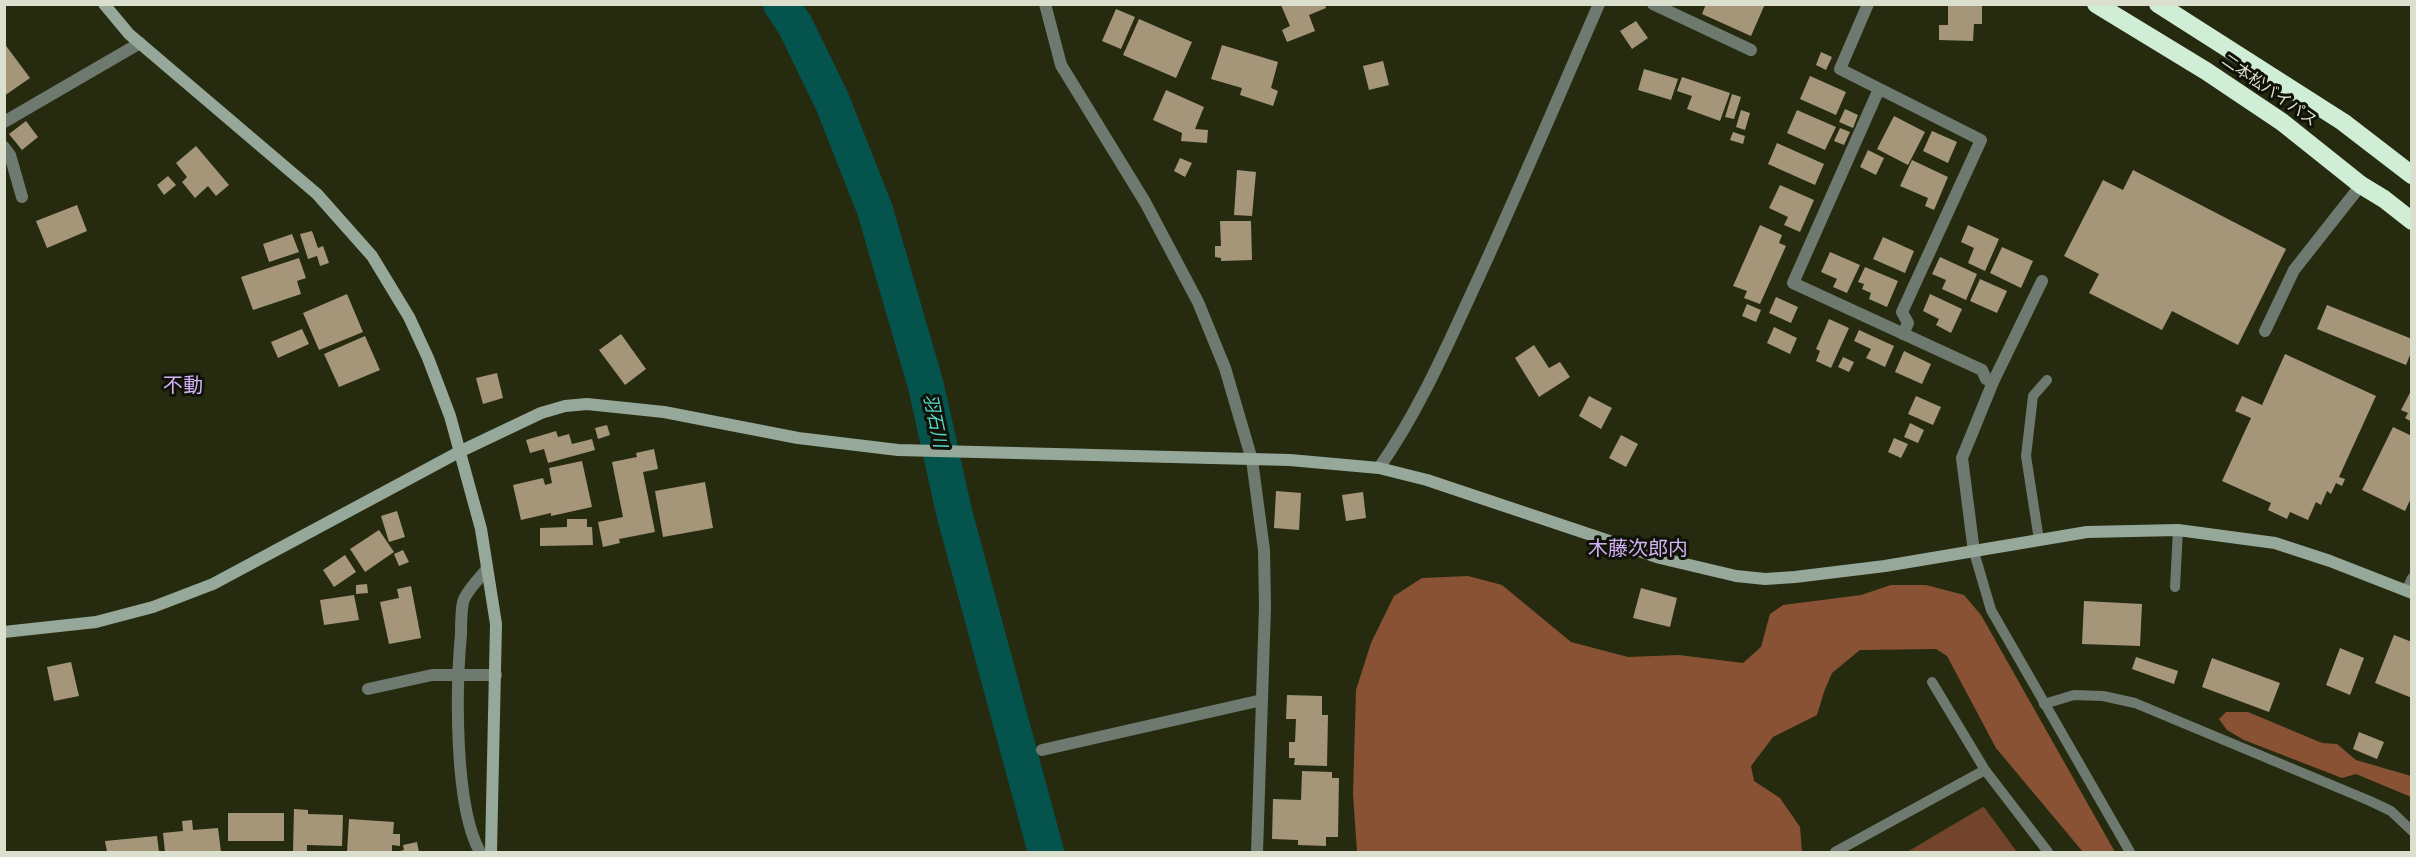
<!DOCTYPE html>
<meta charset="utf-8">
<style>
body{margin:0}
#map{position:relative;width:2416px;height:857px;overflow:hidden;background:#262b10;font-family:"Varela Round",sans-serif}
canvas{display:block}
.frame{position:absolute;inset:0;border:6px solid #dbdfce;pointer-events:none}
</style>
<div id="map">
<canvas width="2416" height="857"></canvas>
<div class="frame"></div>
</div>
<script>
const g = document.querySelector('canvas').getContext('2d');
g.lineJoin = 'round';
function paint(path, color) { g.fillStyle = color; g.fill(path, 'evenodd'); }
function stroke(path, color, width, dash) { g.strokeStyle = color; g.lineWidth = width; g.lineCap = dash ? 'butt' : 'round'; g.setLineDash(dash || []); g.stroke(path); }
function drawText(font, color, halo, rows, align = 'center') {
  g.font = font + ' "Varela Round","Noto Sans JP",sans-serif'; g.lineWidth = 6; g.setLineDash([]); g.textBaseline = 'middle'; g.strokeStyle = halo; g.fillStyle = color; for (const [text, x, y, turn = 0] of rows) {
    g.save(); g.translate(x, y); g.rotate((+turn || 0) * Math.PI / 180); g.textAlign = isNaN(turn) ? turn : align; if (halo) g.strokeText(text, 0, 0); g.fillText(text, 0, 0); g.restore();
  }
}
const green = new Path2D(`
 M1984,807L2017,852H1907L1983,807Z`);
const forest = new Path2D(`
 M1468,576L1502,585L1571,642L1628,657L1679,655L1743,663L1761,647L1770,614L1783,605L1861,595L1891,585H1926L1964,595L1981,615L2115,852H2083L1996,748L1947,656L1936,649L1860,650L1832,673L1824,692L1817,715L1773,737L1751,766L1754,781L1780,798L1800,827L1802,852H1357L1353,794L1356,690L1371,643L1394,596L1422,578Z
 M2226,712H2248L2322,743L2337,744L2356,760L2411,776V797L2356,774L2342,778L2244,740L2227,730L2219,719Z`);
const river = new Path2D(`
 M781,4L795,25L832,101L875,210L926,386L954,512L1046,852`);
const building = new Path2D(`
 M1706,4H1765L1751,36L1702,14Z
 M1948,4L1982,5V24H1974L1973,41L1939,40V25H1948Z
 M1281,5H1325L1326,8L1309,15L1315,31L1287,42L1282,30L1290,26Z
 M1116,9L1135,17L1121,49L1102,41Z
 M1139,19L1192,42L1176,78L1123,55Z
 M1636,21L1648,38L1632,49L1620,31Z
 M4,43L30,78L4,96Z
 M1222,45L1278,62L1271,88L1278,91L1273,106L1240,95L1242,88L1211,79Z
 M1821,52L1832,57L1826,70L1816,65Z
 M1383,61L1389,85L1369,90L1363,66Z
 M1644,69L1678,79L1671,100L1638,90Z
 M1810,76L1846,92L1836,115L1800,99Z
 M1682,77L1730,93L1720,121L1687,109L1692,96L1677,91Z
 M1166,90L1204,107L1195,129L1208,130L1207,143L1181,141L1182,133L1153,120Z
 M1732,94L1741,97L1734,119L1725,117Z
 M1845,109L1858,115L1853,128L1839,122Z
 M1741,110L1750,113L1745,130L1736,127Z
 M1797,110L1836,127L1825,150L1787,133Z
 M1894,116L1925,132L1908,165L1877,149Z
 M26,121L38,137L22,150L9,134Z
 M1840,128L1850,132L1844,145L1834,141Z
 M1932,131L1957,142L1948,163L1923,151Z
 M1733,132L1745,136L1743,144L1730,140Z
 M1777,143L1824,164L1815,185L1768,164Z
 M196,146L229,185L216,196L208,186L195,198L182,182L187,177L176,163Z
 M1868,150L1884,158L1876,175L1860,167Z
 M1180,158L1192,163L1185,177L1174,171Z
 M1912,160L1948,177L1934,210L1925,206L1928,198L1900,186Z
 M1237,170L1256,172L1252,216L1234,215Z
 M2133,170L2286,249L2238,345L2172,311L2162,330L2089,293L2099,274L2064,256L2103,180L2123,190Z
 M168,176L176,185L164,195L157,185Z
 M1780,185L1814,200L1800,232L1784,225L1788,217L1769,208Z
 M77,205L87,231L47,248L36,221Z
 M1220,221H1251L1252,260L1221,261V258L1215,257V246H1221Z
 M1760,225L1782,235L1779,243L1786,246L1760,304L1744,298L1747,291L1733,286Z
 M1968,225L1999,239L1985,271L1968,263L1974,248L1961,242Z
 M312,231L318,248L323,246L329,263L320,266L317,256L308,259L300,234Z
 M292,234L299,252L269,262L263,244Z
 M1883,237L1914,251L1905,273L1873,259Z
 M2002,247L2033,261L2021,288L1990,273Z
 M1830,252L1860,265L1847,293L1833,287L1837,279L1821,272Z
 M1940,257L1977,274L1966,300L1942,289L1946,280L1932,274Z
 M299,258L306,278L297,281L301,294L253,310L241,277Z
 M1865,267L1898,281L1887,307L1869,299L1871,293L1862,289L1864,284L1858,282Z
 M1980,279L2007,291L1997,313L1970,301Z
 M347,294L363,332L319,350L303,313Z
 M1930,294L1962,309L1951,333L1936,325L1939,319L1923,311Z
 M1776,297L1798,307L1791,323L1769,313Z
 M1747,304L1761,310L1756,322L1742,316Z
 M2327,305L2412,339V350L2406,365L2317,329Z
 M1829,319L1849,328L1831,368L1816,361L1820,351L1816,349Z
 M1774,327L1797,338L1790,354L1767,343Z
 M302,329L309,344L278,358L271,342Z
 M1859,330L1894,346L1885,367L1866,358L1871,349L1854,341Z
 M621,334L646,369L625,385L599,350Z
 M365,336L380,370L339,387L324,354Z
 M1534,345L1549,368L1560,362L1570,377L1539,397L1515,358Z
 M1904,351L1931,364L1922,384L1895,372Z
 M2285,354L2376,396L2339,477L2345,479L2342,486L2336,483L2331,494L2327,491L2321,505L2316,502L2308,520L2290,512L2287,519L2268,510L2271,503L2222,481L2251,418L2235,411L2242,396L2262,405Z
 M1843,357L1854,362L1849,372L1838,367Z
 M497,373L503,398L483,404L476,378Z
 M2412,389V422L2405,418L2408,413L2401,410Z
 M1589,396L1612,408L1601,429L1579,416Z
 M1916,396L1941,407L1933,425L1908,414Z
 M1910,423L1924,430L1918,443L1904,437Z
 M607,425L610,435L598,439L595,428Z
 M2393,427L2412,436V496L2405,511L2362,490Z
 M556,431L558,437L569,434L572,444L592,439L595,450L548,463L544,449L530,453L526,440Z
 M1621,435L1638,444L1626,467L1609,458Z
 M1894,438L1908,444L1901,458L1888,452Z
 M654,449L658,469L643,472L655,532L619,539L620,543L603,547L598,522L623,517L612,462L637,457L636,453Z
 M582,461L592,507L551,516V513L521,520L513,485L543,478L545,485L552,483L549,468Z
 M705,482L713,528L663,537L655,491Z
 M1276,491L1301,493L1299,530L1274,528Z
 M1363,492L1366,518L1346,521L1342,495Z
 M397,511L405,537L389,542L381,516Z
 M567,519H587V527H592L593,545L540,546V528L567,527Z
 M379,530L394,552L365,572L350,549Z
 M403,550L409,562L399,566L394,554Z
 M345,555L356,572L334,587L323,570Z
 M367,584L368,593L356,594V585Z
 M411,586L421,638L389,644L380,602L399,598L397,589Z
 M1641,588L1677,598L1670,627L1633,618Z
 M354,595L359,620L324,625L320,600Z
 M2084,601L2142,604L2140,646L2082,644Z
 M2394,635L2412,642V698L2375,683Z
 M2340,648L2364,658L2350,695L2326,685Z
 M2136,657L2178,671L2174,684L2132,669Z
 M2212,658L2280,683L2269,712L2202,687Z
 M71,662L79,696L54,701L47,667Z
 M1287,695L1322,696V715H1328L1327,766L1294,765L1295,758H1289V742H1295L1296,719H1286Z
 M2359,732L2384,742L2377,759L2353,749Z
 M1302,771L1332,772V778H1339L1338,837H1326V846L1298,845V840L1272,839L1273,799L1301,800Z
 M294,809L308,810V814L343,815L342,846L307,845V852H293Z
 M228,813H284V841H228Z
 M349,819L394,822L393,834H400V846L392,845V852H347Z
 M192,820L193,830L218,828L221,852H165L163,833L183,831L182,821Z
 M157,836L159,852H107L105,841Z
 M417,842L419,852H395L404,850L403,845Z`);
const lane = new Path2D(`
 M2039,540L2026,456L2033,396L2047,380
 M1974,552L1991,610L2130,852
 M2175,587L2178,530
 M2406,591L2412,578
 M1932,682L1985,770L2048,852
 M2044,704L2074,695L2103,696L2135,703L2370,801L2391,811L2412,831
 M1835,852L1985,770`);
const street = new Path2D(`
 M1045,4L1061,65L1145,202L1198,302L1225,368L1252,460L1264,550L1265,607L1257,852
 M1653,4L1751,50
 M1868,4L1840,69L1981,140L1902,312L1908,323L1903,334
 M1879,89L1793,283L1982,370L1986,379L1993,382
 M4,122L140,43
 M4,147L10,155L22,197
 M2265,331L2294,270L2361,185
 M1379,468C1418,412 1444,353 1472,292C1516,197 1557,100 1599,4
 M1974,552L1962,458L1993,382L2042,281
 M368,689L432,675H496
 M1042,750L1262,700
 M480,852C454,806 456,688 461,634C461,624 461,612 463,602C466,591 480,578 487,569`);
const secondary = new Path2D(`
 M104,4L129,34L317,194L372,256L409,317L428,358L450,416L481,529L496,624L491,852
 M4,632L96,622L153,607L213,584L459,452L541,413L565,406L587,404L664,412L798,438L898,450L1290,460L1379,468L1427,480L1660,558L1736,576L1765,579L1795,577L1885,566L2087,532L2178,530L2275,543L2330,561L2412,593`);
const highway = new Path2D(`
 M2096,4L2206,71L2282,122L2361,185L2384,199L2412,221
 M2158,4L2343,122L2412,175`);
const streetNames = [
 ["二本松バイパス",2269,91,35]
];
const waterNames = [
 ["羽石川",934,421,78]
];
const quarterNames = [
 ["不動",183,387],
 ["木藤次郎内",1638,550]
];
paint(green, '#72442b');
paint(forest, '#895234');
stroke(river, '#04534d', 36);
paint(building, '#a59679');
stroke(lane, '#6e7a70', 10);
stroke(street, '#6e7a70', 12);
stroke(secondary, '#95a89a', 12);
stroke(highway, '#d0eed6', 18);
drawText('16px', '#dbdfce', '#101207', streetNames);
drawText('italic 18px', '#57dacd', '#101207', waterNames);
drawText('20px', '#d2b1f6', '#101207', quarterNames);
</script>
